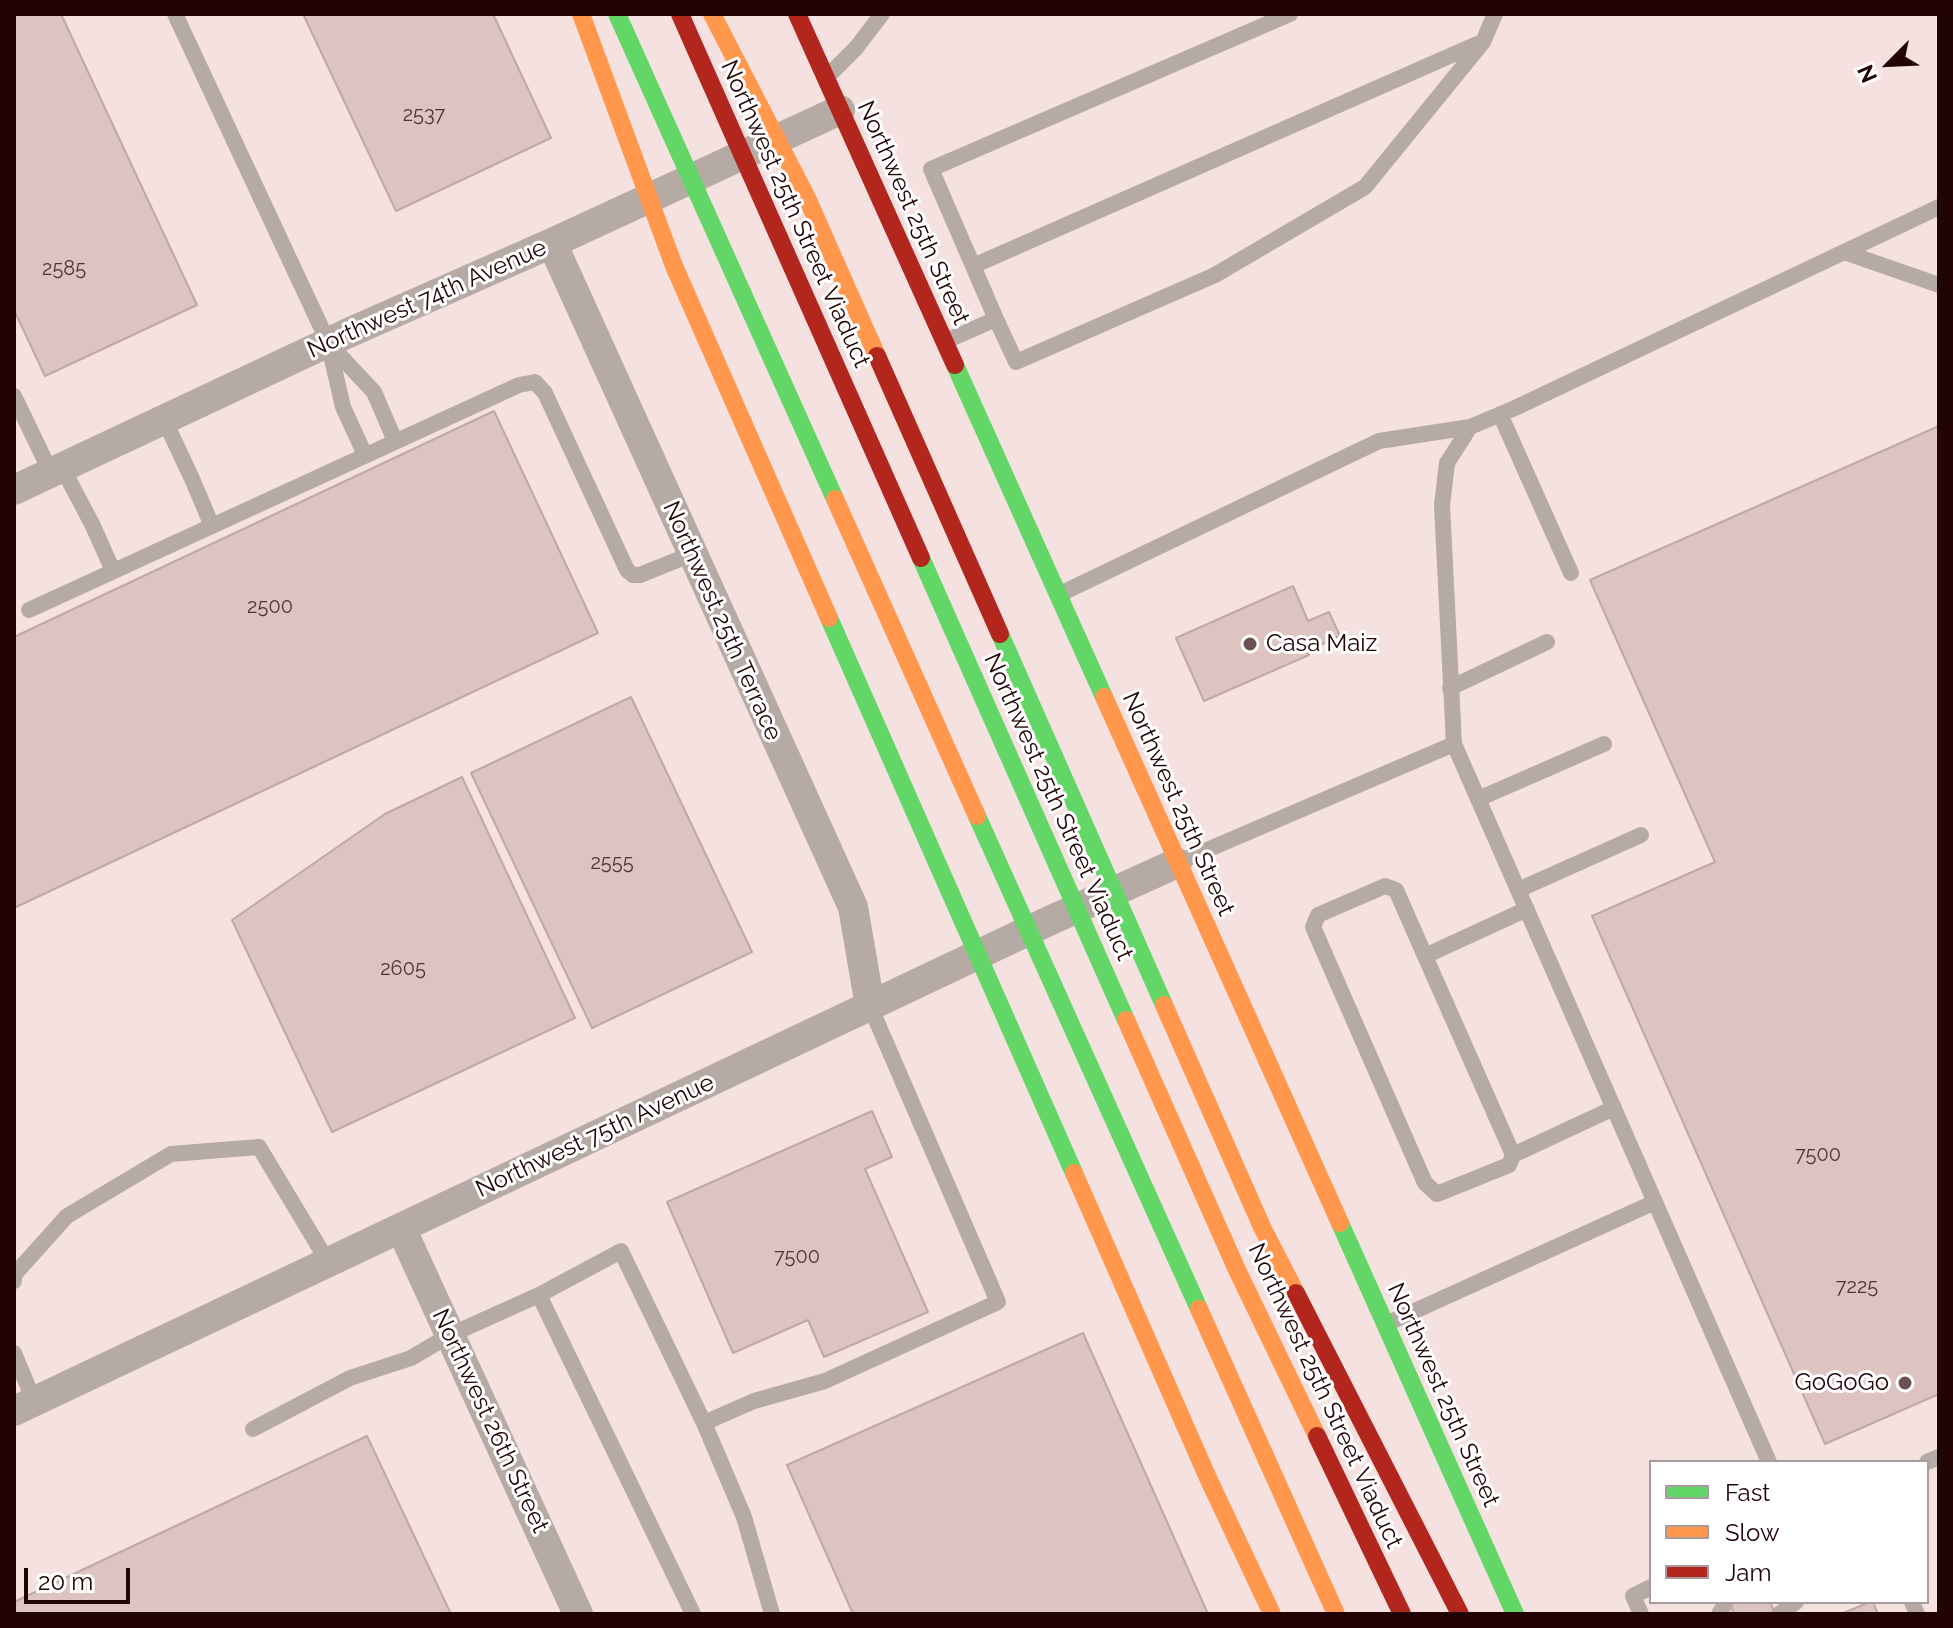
<!DOCTYPE html>
<style>
body{margin:0}
#map{position:relative;width:1953px;height:1628px;overflow:hidden;background:#f6e1e1;font-family:Raleway,sans-serif}
canvas{display:block}
.frame{position:absolute;inset:0;border:16px solid #220407;pointer-events:none}
.legend{position:absolute;left:1649px;top:1460px;width:280px;height:144px;box-sizing:border-box;background:#fff;border:2px solid #a79b9c;margin:0;padding:10px 14px;list-style:none;font-size:24px;color:#220407}
.legend li{display:flex;align-items:center;gap:16px;height:40px}
.legend b{width:40px;border:2px solid #a79b9c}
.north{position:absolute;left:1849px;top:24px;width:80px;height:80px;-webkit-text-stroke:6px #fff;paint-order:stroke;rotate:246deg;font-size:22px;font-weight:700;line-height:32px;text-align:center;color:#220407}
.north::after{content:'';display:block;margin:auto;width:28px;height:36px;background:#220407;clip-path:polygon(50% 0,100% 100%,50% 72%,0 100%)}
.scale{position:absolute;left:24px;top:1568px;width:106px;height:36px;box-sizing:border-box;border:4px solid #220407;border-top:0;padding-left:10px;font-size:24px;line-height:28px;white-space:nowrap;color:#220407;-webkit-text-stroke:6px #fff;paint-order:stroke}
</style>
<div id="map">
<canvas width="1953" height="1628"></canvas>
<div class="frame"></div>
<ul class="legend">
<li><b style="height:10px;background:#63d668"></b>Fast</li>
<li><b style="height:10px;background:#ff974d"></b>Slow</li>
<li><b style="height:10px;background:#b3261e"></b>Jam</li>
</ul>
<div class="north">N</div>
<div class="scale">20 m</div>
</div>
<script>
const g = document.querySelector('canvas').getContext('2d');
g.lineJoin = 'round';
function paint(path, color) { g.fillStyle = color; g.fill(path, 'evenodd'); }
function stroke(path, color, width, dash) { g.strokeStyle = color; g.lineWidth = width; g.lineCap = dash ? 'butt' : 'round'; g.setLineDash(dash || []); g.stroke(path); }
function drawText(font, color, halo, rows, align = 'center') {
  g.font = font + ' Raleway,sans-serif'; g.lineWidth = 6; g.setLineDash([]); g.textBaseline = 'middle'; g.strokeStyle = halo; g.fillStyle = color; for (const [text, x, y, turn = 0] of rows) {
    g.save(); g.translate(x, y); g.rotate((+turn || 0) * Math.PI / 180); g.textAlign = isNaN(turn) ? turn : align; if (halo) g.strokeText(text, 0, 0); g.fillText(text, 0, 0); g.restore();
  }
}
const building = new Path2D(`
 M14,14H61L197,305L45,376L14,310Z
 M303,14H493L551,138L396,211Z
 M494,411L598,633L14,908V637Z
 M1939,426V1394L1825,1444L1592,916L1715,862L1590,580Z
 M1293,586L1308,621L1329,612L1340,636L1307,651L1309,655L1204,701L1176,638Z
 M631,697L752,952L592,1028L471,773Z
 M462,777L575,1018L332,1132L232,920L385,814Z
 M872,1111L892,1157L865,1169L928,1312L824,1357L808,1320L733,1353L667,1202Z
 M1083,1333L1208,1614H853L787,1465Z
 M367,1436L451,1614H14V1602Z
 M1729,1602H1770L1775,1614H1734Z
 M1870,1602H1873L1878,1614H1841Z`);
const lane = new Path2D(`
 M175,14L328,342L343,407L365,455
 M1290,14L931,169L996,319L1016,362L1215,275L1365,187L1483,42L1495,14
 M828,76L856,48L882,14
 M1844,252L1939,285
 M973,266L1477,44
 M946,341L996,319
 M329,344L374,392L395,441
 M14,396L51,473
 M1500,414L1571,573
 M164,419L193,481L212,526
 M62,467L93,526L113,571
 M1060,594L1379,441L1470,427
 M29,610L519,385L535,382L545,393L627,570L633,575H640L692,554
 M1450,688L1547,642
 M1478,799L1604,744
 M1179,862L1454,744
 M1518,890L1641,835
 M1425,956L1513,1155L1509,1165L1437,1194L1425,1183L1313,927L1318,915L1385,886L1396,890L1425,956L1527,909
 M1513,1155L1614,1108
 M14,1281V1275L67,1216L171,1154L259,1147L328,1262
 M1386,1324L1655,1202
 M14,1353L34,1401
 M704,1423L754,1401L825,1381L998,1302L870,1006
 M253,1429L350,1378L411,1358L450,1335L539,1295
 M1769,1462L1454,744L1442,505L1447,463L1470,427L1515,408L1939,207
 M1927,1462L1939,1457
 M1912,1602L1917,1614
 M693,1614L539,1295L621,1251L704,1423L744,1517L772,1614
 M1641,1614L1633,1596L1651,1587
 M1719,1614L1726,1602
 M1779,1614L1796,1602`);
const street = new Path2D(`
 M552,243L853,907L870,1006
 M14,490L346,334L552,243L840,110
 M401,1228L578,1614
 M14,1411L1049,921L1177,863`);
const fast = new Path2D(`
 M617,14L835,499
 M955,365L1104,697
 M921,558L1126,1020
 M829,618L1074,1173
 M1000,634L1164,1005
 M977,816L1199,1309
 M1340,1223L1515,1614`);
const slow = new Path2D(`
 M581,14L674,266L829,618
 M712,14L807,198L877,356
 M835,499L977,816
 M1104,697L1340,1223
 M1164,1005L1262,1227L1296,1293
 M1126,1020L1237,1270L1317,1436
 M1074,1173L1208,1478L1272,1614
 M1199,1309L1336,1614`);
const jam = new Path2D(`
 M680,14L921,558
 M797,14L955,365
 M877,356L1000,634
 M1296,1293L1460,1614
 M1317,1436L1402,1614`);
const markers = [
 [1250,644,8,"#6c5153"],
 [1905,1383,8,"#6c5153"]
];
const numberNames = [
 ["2537",424,115],
 ["2585",64,269],
 ["2500",270,607],
 ["2555",612,863],
 ["2605",403,969],
 ["7500",1818,1155],
 ["7500",797,1257],
 ["7225",1857,1287]
];
const streetNames = [
 ["Northwest 25th Street",913,213,66],
 ["Northwest 25th Street Viaduct",795,214,66],
 ["Northwest 74th Avenue",427,299,-24],
 ["Northwest 25th Terrace",722,621,66],
 ["Northwest 25th Street",1178,804,66],
 ["Northwest 25th Street Viaduct",1058,807,66],
 ["Northwest 75th Avenue",595,1136,-25],
 ["Northwest 25th Street",1443,1395,66],
 ["Northwest 25th Street Viaduct",1325,1396,65],
 ["Northwest 26th Street",490,1421,65]
];
const poiNames = [
 ["Casa Maiz",1266,644],
 ["GoGoGo",1889,1383,"right"]
];
paint(building, '#ddc4c1');
stroke(building, '#c0a8a4', 2);
stroke(lane, '#b6aaa4', 16);
stroke(street, '#b6aaa4', 30);
stroke(fast, '#63d668', 18);
stroke(slow, '#ff974d', 18);
stroke(jam, '#b3261e', 18);
for (const [x, y, r, color] of markers) { const dot = new Path2D(); dot.arc(x, y, r, 0, 2 * Math.PI); g.fillStyle = color; g.fill(dot); stroke(dot, '#fff', 3); }
drawText('20px', '#513436', null, numberNames);
drawText('24px', '#220407', '#fff', streetNames);
drawText('24px', '#220407', '#fff', poiNames, 'left');
</script>
